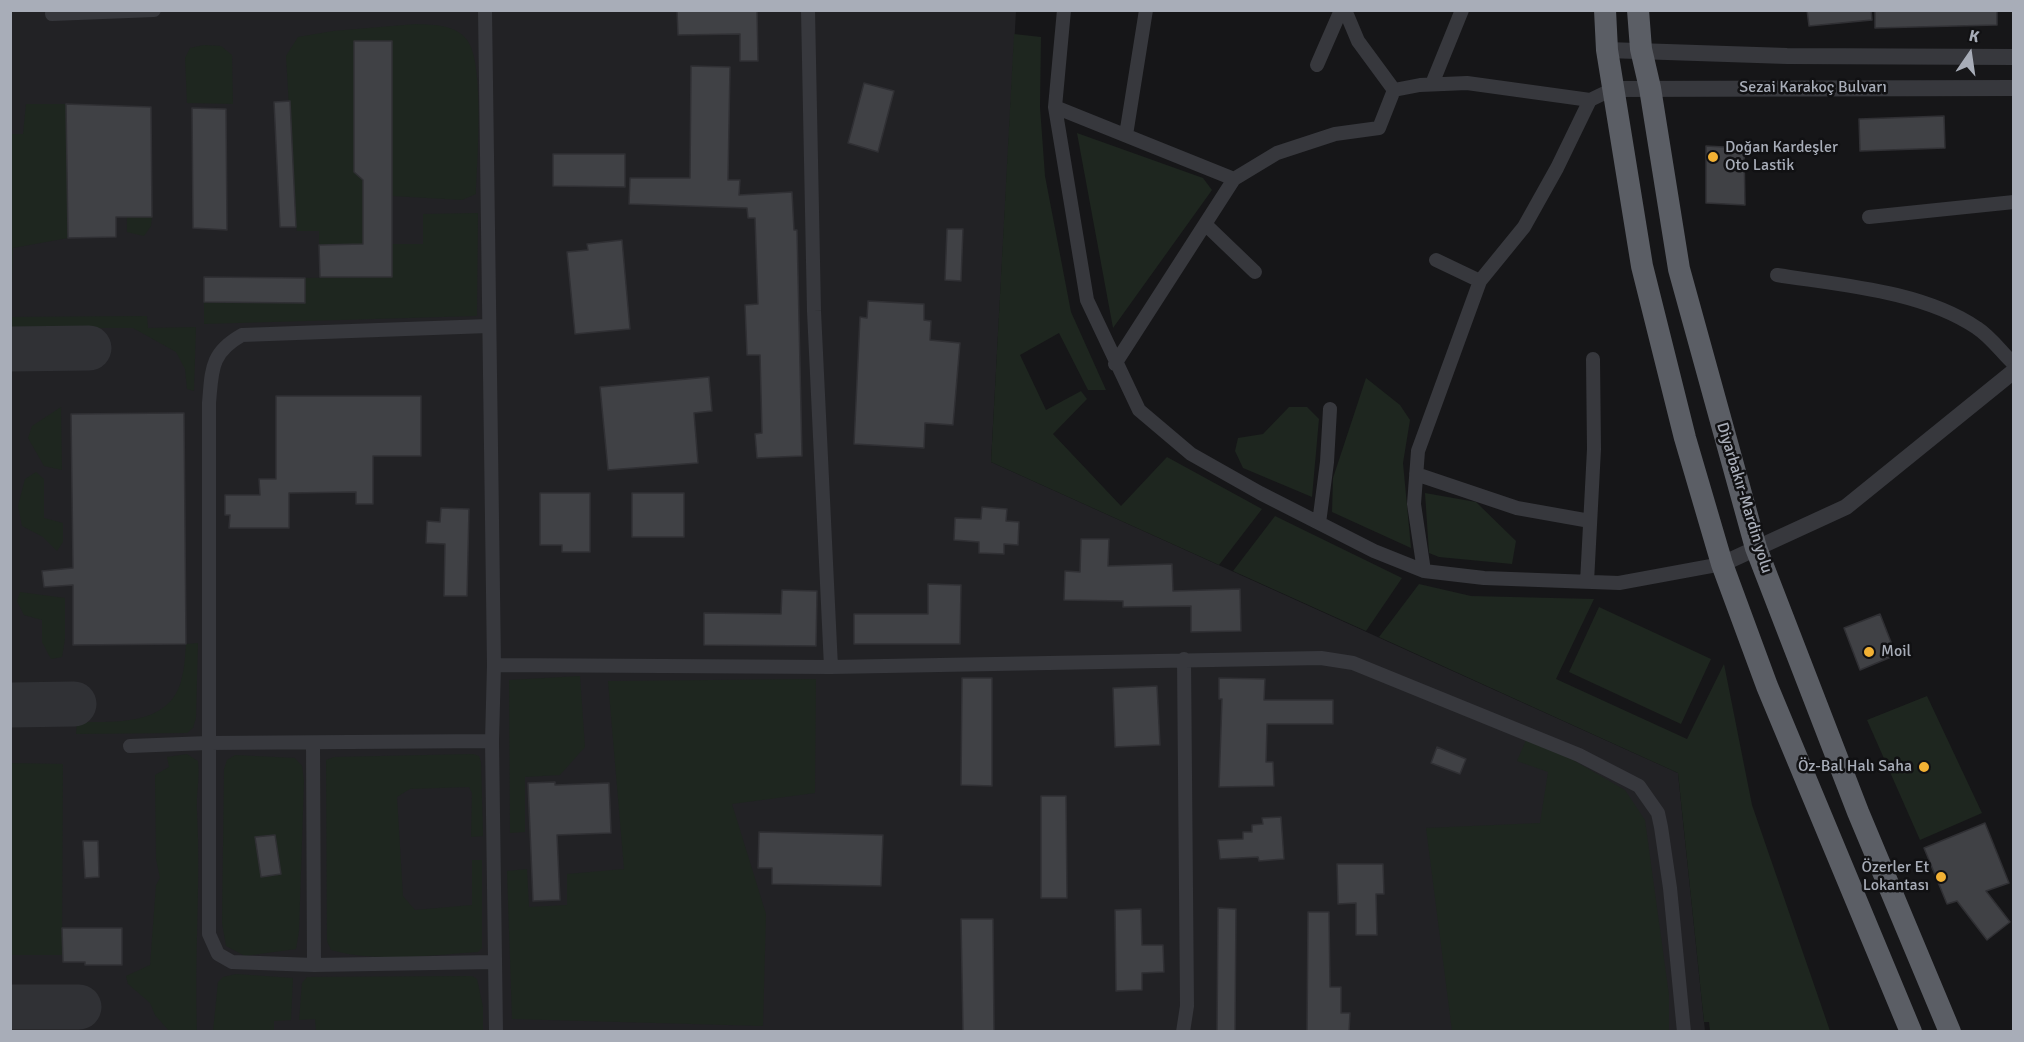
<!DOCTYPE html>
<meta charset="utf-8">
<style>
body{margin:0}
#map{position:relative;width:2024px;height:1042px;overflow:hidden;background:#161618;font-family:Signika,sans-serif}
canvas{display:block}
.frame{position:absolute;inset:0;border:12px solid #a8adb8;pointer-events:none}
.north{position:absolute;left:1940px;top:24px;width:60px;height:60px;-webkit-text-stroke:4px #111113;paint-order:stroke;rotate:13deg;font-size:16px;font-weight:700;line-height:24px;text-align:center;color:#a8adb8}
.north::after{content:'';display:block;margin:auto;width:21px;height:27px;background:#a8adb8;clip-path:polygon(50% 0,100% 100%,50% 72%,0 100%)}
</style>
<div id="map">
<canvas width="2024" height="1042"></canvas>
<div class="frame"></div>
<div class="north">K</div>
</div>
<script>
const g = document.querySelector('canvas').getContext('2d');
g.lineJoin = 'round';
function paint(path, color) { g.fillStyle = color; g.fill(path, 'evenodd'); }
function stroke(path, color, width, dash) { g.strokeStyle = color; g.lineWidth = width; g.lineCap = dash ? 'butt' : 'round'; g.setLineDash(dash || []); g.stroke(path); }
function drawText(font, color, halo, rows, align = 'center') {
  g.font = font + ' Signika,sans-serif'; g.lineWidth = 5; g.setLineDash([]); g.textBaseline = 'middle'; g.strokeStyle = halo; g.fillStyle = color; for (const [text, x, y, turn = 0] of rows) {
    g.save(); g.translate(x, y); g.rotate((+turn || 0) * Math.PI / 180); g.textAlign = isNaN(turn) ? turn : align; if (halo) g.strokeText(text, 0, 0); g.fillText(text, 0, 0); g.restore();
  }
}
const built = new Path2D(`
 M10,11H1016L991,462L1678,773L1705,1031H11Z`);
const green = new Path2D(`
 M416,24C434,25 455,24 467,40C485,63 477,162 476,194L462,200L392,196V42L354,41V172L363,180V244L319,245V231H297L296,227L286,56L298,37L333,31Z
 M1014,34L1041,37L1040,107L1045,176L1071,312L1106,390H1088L1059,333L1020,355L1046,410L1081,391L1087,399L1053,434L1121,506L1167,457L1262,509L1219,565L991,462Z
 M204,45L221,46L232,55L233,104L187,103L185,58L190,48Z
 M26,104H66L68,238L13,248L11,317V134H23Z
 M126,107L138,217H152L151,226L144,236L127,232Z
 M1077,133L1203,178L1212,190L1113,328Z
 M478,213L477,316L204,324V302L305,303V278L392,277V244H423V214Z
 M147,316L148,328L196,327L194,391L187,389L185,369L176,352L133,328H11V317Z
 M1366,378L1400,405L1410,420L1403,463L1411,548L1332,512L1333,478Z
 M61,407L62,470L44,466L28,438L32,426Z
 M1289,407H1307L1319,419L1312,497L1243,468L1235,451L1238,438L1263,434Z
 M36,472L44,479V518L63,523V542L57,551L43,537L22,526L18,506L25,479Z
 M1425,493L1476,502L1516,541L1512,564L1439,557L1429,553Z
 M1275,516L1402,578L1366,631L1233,571Z
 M1419,584L1471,596L1594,599L1556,679L1687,739L1724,664L1752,805L1830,1031H1710L1709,1022H1704L1678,773L1379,637Z
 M20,592L65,598V639L62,657L51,659L42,642V620L24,615L17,601Z
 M1599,607L1711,659L1681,724L1569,672Z
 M198,643L196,718L193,728L187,733L76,734L77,722C117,722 172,726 182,677C185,666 185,655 186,644Z
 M580,676L585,747L560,775L525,777V832L510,833L509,680Z
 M816,679L815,793L732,804L766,914L763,1026L512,1019L507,871L527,869L529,907L567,905V874L624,869L608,681Z
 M1927,696L1982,813L1920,840L1867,720Z
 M1526,740L1573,760L1625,790L1645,820L1669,995V1031H1452L1426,828L1540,823L1548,772L1517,761Z
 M187,754L198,761C200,779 196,794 197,811C201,885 194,958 197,1031H169L155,1015L150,1003L128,984L126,976L150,965L156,885L160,878L156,859L155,775L169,767L167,757Z
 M473,754L479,756L481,762L483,836L471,837L472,793L469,787L410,789L397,797L403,896L415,910L472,905V860H482V948L478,952C431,955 377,963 331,950L327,941L326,760L334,757Z
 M235,755L295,758L302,766L304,781L299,931L296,949L245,956L226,946L222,923L224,769L227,760Z
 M10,763L63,764L62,955H11Z
 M236,974L293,978L291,1020L274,1021V1031H213L218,982L223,977Z
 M472,976L477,979L483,1007V1031H316L315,1019L299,1020L302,983L307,977Z`);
const taxiway = new Path2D(`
 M10,349L89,348
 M10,705L74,704
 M10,1007H79`);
const building = new Path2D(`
 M677,10H757L758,61H740V34L678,35Z
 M1807,10H1871L1872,20L1809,26Z
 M1875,10H1997V25L1875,28Z
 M354,41H392V277H320L319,245L363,244V180L354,172Z
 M691,66L730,67L728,180H740L739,195L792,192L794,230H797L802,456L757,458L755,434L762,433L760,355H747L745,305L758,304L755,218H748L747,208L629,204L630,178H690Z
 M864,83L894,91L878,152L848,143Z
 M290,101L296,227H280L274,102Z
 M66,104L151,107L152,217H116V237L68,238Z
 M192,108L226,109L227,230L193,228Z
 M1944,116L1945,148L1860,151L1859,119Z
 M1706,146L1744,148L1745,205L1706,203Z
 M553,154H625V187L553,186Z
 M947,229H963L961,281L945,280Z
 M622,240L630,329L575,334L567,252L588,250L587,244Z
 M204,277L305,278V303L204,302Z
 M868,301L924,304V320L931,321L930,340L960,343L953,425L925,423L924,448L854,444L860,317L867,318Z
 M709,377L712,411L694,413L698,463L608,470L600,387Z
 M276,396H421V456H373V504H356V492L289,493V528H229L230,515H225V495H260L259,479H276Z
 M176,413H184L186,644L73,645V585L44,587L42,571L73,568L71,414Z
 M540,493H590V552H562V545H540Z
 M632,493H684V537H632Z
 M982,507L1007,509L1006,521L1019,522L1018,545L1004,544V554L979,553V542L954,540L955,518L981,519Z
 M441,508L469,509L467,596H444L445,544L426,543L427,521L440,522Z
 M1081,539H1109L1108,566L1172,564L1173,591L1240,589L1241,631L1191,632V606L1123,607V601L1064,600L1065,571L1080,572Z
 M928,584L961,585L960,644H854V614H928Z
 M782,590L817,591L816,646L704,645V613L781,614Z
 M1880,614L1896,655L1860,670L1844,628Z
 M962,678H992V786L961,785Z
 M1219,678L1265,679L1264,700H1333V724H1267L1266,762H1273L1274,786L1219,787L1222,699H1219Z
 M1157,686L1160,745L1115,747L1113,688Z
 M1437,747L1466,759L1460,774L1431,763Z
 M555,782V785L609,783L611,833L557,835L560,900L533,901L528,783Z
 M1041,796H1066L1067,898H1041Z
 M1281,817L1284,859L1259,861L1258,857L1220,859L1218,840L1243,839V832H1252V825L1263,824L1262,818Z
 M1985,823L2009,883L1986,891L2010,922L1987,940L1957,901L1947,904L1924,848Z
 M759,832L883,835L881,886L772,884V868H758Z
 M275,835L281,874L261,877L255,837Z
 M83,841H98L99,877L85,878Z
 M1337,864H1383L1384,894H1376L1377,935H1356V903L1338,904Z
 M1218,908L1236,909L1235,1032H1217Z
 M1141,909L1142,945H1163L1164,972L1142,973V990L1116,991L1115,910Z
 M1308,912H1329L1330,987H1341V1013H1350L1349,1032H1307Z
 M961,919H993L994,1032H963Z
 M62,928H122V965H85V962H63Z`);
const minor = new Path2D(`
 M485,10L494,665L492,741L496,1032
 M808,10L814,311L831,667
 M1064,10L1055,107L1087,300L1139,410L1191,454L1260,493L1374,551L1424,571L1484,578L1619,583L1722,564
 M1345,10L1358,41L1394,90L1420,85L1467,83L1590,100L1613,89
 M52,14L154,10
 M1317,65L1341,10
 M1432,84L1462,10
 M1055,107L1234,179
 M1126,135L1146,10
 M1869,217L2014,202
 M1205,224L1255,272
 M1436,260L1480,281
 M1777,275C1841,285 1923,291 1977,328C1991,337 2002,353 2014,364
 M1115,364L1234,179L1277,153L1335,134L1379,128L1394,90
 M1416,474L1517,508L1590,521
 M1319,523L1327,462L1330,409
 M1424,571L1414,504L1418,451L1480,281L1524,227L1557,168L1590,100
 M1587,582L1594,449L1593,359
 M494,665L831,667L1321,658L1353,663L1579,755L1639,786L1658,813L1661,827L1670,888L1684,1032
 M313,744L314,965L494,962
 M130,746L208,743L492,741
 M314,965L232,962L218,954L209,934V403C212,370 210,353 242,335L488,326
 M1183,1032L1187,1006L1184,659`);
const tertiary = new Path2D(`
 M1607,50L1787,56L2014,57
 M1613,89L2014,88
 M1722,564L1846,507L2014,371`);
const trunk = new Path2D(`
 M1605,10L1607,50L1642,266L1685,438L1722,564L1767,686L1911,1032
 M1638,10L1641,49L1650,88L1679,269L1756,548L1858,812L1950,1032`);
const markers = [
 [1713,157,6,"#f2b134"],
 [1869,652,6,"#f2b134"],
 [1924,767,6,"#f2b134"],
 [1941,877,6,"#f2b134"]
];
const streetNames = [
 ["Sezai Karakoç Bulvarı",1813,88],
 ["Diyarbakır-Mardin yolu",1744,498,73]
];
const poiNames = [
 ["Doğan Kardeşler",1725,148],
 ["Oto Lastik",1725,166],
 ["Moil",1881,652],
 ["Öz-Bal Halı Saha",1912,767,"right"],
 ["Özerler Et",1929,868,"right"],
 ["Lokantası",1929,886,"right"]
];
paint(built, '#222225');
paint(green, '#1e261f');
stroke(taxiway, '#303135', 45);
paint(building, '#404145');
stroke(building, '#303034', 1.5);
stroke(minor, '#37383d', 14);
stroke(tertiary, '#37383d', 16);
stroke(trunk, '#5b5e65', 22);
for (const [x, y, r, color] of markers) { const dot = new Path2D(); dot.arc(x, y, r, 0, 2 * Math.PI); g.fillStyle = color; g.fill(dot); stroke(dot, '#111113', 2); }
drawText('16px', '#a8adb8', '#111113', streetNames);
drawText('16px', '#a8adb8', '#111113', poiNames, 'left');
</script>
